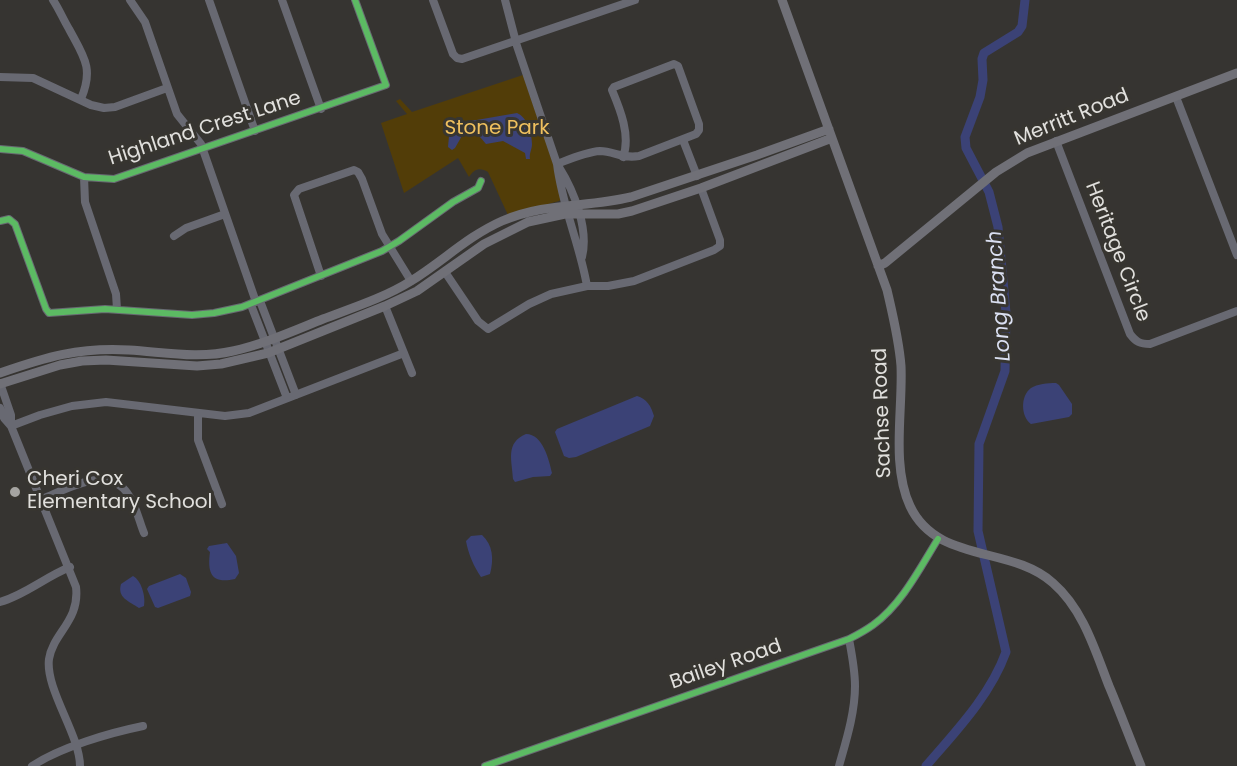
<!DOCTYPE html>
<style>
body{margin:0}
canvas{display:block;background:#363431}
</style>
<canvas width="1237" height="766"></canvas>
<script>
const g = document.querySelector('canvas').getContext('2d');
g.lineJoin = 'round';
function paint(path, color) { g.fillStyle = color; g.fill(path, 'evenodd'); }
function stroke(path, color, width, dash) { g.strokeStyle = color; g.lineWidth = width; g.lineCap = dash ? 'butt' : 'round'; g.setLineDash(dash || []); g.stroke(path); }
function drawText(font, color, halo, rows, align = 'center') {
  g.font = font + ' Poppins,sans-serif'; g.lineWidth = 6; g.setLineDash([]); g.textBaseline = 'middle'; g.strokeStyle = halo; g.fillStyle = color; for (const [text, x, y, turn = 0] of rows) {
    g.save(); g.translate(x, y); g.rotate((+turn || 0) * Math.PI / 180); g.textAlign = isNaN(turn) ? turn : align; if (halo) g.strokeText(text, 0, 0); g.fillText(text, 0, 0); g.restore();
  }
}
const green = new Path2D(`
 M523,75L555,168L561,199L559,201L508,215L488,172C480,167 474,169 469,177L458,158L404,193L381,123L407,114L396,101L400,99L412,112Z`);
const water = new Path2D(`
 M517,113C527,117 532,133 532,144C532,150 529,153 530,159H526L525,153L503,141L486,144C479,136 475,129 463,134L455,148L452,150L448,147L449,136L459,123Z
 M1056,383L1059,385L1072,404V414L1069,417L1031,424C1021,417 1020,396 1031,388C1037,384 1048,383 1056,383Z
 M637,396C647,399 651,406 654,416L650,426L576,457L569,458L564,456L555,432L557,429Z
 M526,434C543,434 549,460 552,473L550,476L533,477L515,482L513,479C512,460 505,443 526,434Z
 M482,535C493,545 494,559 490,574L481,577C474,567 468,553 466,541L471,536Z
 M227,543L236,556L239,573L235,579C212,584 207,574 210,552L207,549L209,546Z
 M180,574L186,578L191,592L190,596L158,608L155,607L147,589L149,586Z
 M133,576C141,580 146,596 144,606L139,608C129,601 117,598 121,584Z`);
const river = new Path2D(`
 M926,766C956,731 990,696 1006,652L978,531L979,444L1005,371L1006,313L998,227L989,192L966,148L965,137L980,97L983,80L982,59L984,53L1018,32L1022,26L1025,0`);
const minor = new Path2D(`
 M53,0C59,9 63,19 69,29C84,57 94,68 81,99
 M130,0L145,22L177,114L201,144L256,302
 M209,0L255,131
 M282,0L321,109
 M433,0L453,54L457,58L462,59L635,0
 M505,0L517,46L557,164C562,206 580,245 587,286
 M0,77L33,78L91,105L104,108L115,107L167,88
 M1176,97L1237,255
 M683,140L697,176
 M1056,141L1130,334C1136,342 1140,344 1150,344L1237,311
 M0,149L23,151L84,177L114,179L386,85L355,0
 M557,164C570,159 586,152 600,151C614,151 622,159 639,156L696,134L699,130V124L678,66L674,64L614,87L612,90C620,109 631,136 623,157
 M559,167C574,191 589,229 582,257
 M84,177L85,202L116,294L117,309
 M0,221L9,219L15,224L46,309L49,313L105,309L192,315L214,313L242,307L382,251L399,241L453,202L478,188L481,181
 M174,236L186,228L225,214
 M445,272L478,321L488,329L529,304L551,294L587,286H608L634,281L714,250L720,246V240L701,188
 M321,276L294,195L299,189L354,170L358,172L362,179L382,234L411,281
 M260,301L296,395
 M251,305L287,398
 M385,306L412,373
 M0,383L11,415V426
 M0,408L4,418L11,426L76,587C80,621 53,633 49,659C45,689 80,735 80,766
 M198,413V440L222,504
 M11,426L40,415L72,406L106,402L225,416L249,413L404,353
 M42,499C67,489 108,464 128,494C136,505 139,521 144,533
 M0,602C25,595 45,577 70,567
 M32,766C61,747 109,733 143,726
 M485,766L849,639C857,635 866,630 873,625C902,604 920,568 938,539
 M839,766C846,741 855,713 855,686C855,670 852,655 849,639`);
const major = new Path2D(`
 M782,0L887,290C893,316 899,340 901,366C903,410 891,465 910,506C937,564 1011,545 1053,583C1083,609 1095,650 1109,686C1120,712 1130,739 1141,766
 M878,266L885,263L996,172L1027,153L1237,73
 M0,373C46,357 79,347 129,350C164,352 198,359 233,351C264,344 293,331 323,319C352,308 384,298 411,281C442,262 468,236 502,221C547,202 585,208 631,197L757,155L829,129
 M0,384L60,365L82,361L106,360L197,366L221,364L268,353L385,306L417,291L484,244L528,222L565,214H618L632,211L701,188L832,138`);
const cycleway = new Path2D(`
 M0,149L23,151L84,177L114,179L386,85L355,0
 M0,221L9,219L15,224L46,309L49,313L105,309L192,315L214,313L242,307L382,251L399,241L453,202L478,188L481,181
 M485,766L849,639C857,635 866,630 873,625C902,604 920,568 938,539`);
const markers = [
 [15,492,6,"#a5a4a1"]
];
const streetNames = [
 ["Merritt Road",1072,118,-22],
 ["Highland Crest Lane",205,129,-18],
 ["Heritage Circle",1117,252,69],
 ["Sachse Road",883,413,-92],
 ["Bailey Road",726,665,-19]
];
const parkNames = [
 ["Stone Park",497,129]
];
const poiNames = [
 ["Cheri Cox",27,480],
 ["Elementary School",27,503]
];
const waterNames = [
 ["Long Branch",1000,296,-94]
];
paint(green, '#523d08');
paint(water, '#3b4276');
stroke(river, '#3b4276', 9);
stroke(minor, '#686972', 8);
stroke(major, '#707077', 9);
stroke(cycleway, '#5cba63', 6);
for (const [x, y, r, color] of markers) { const dot = new Path2D(); dot.arc(x, y, r, 0, 2 * Math.PI); g.fillStyle = color; g.fill(dot); stroke(dot, '#373530', 2); }
drawText('20px', '#e1e0dd', '#373530', streetNames);
drawText('20px', '#efc05e', '#373530', parkNames);
drawText('20px', '#e1e0dd', '#373530', poiNames, 'left');
drawText('italic 21px', '#dadff1', '#373530', waterNames);
</script>
